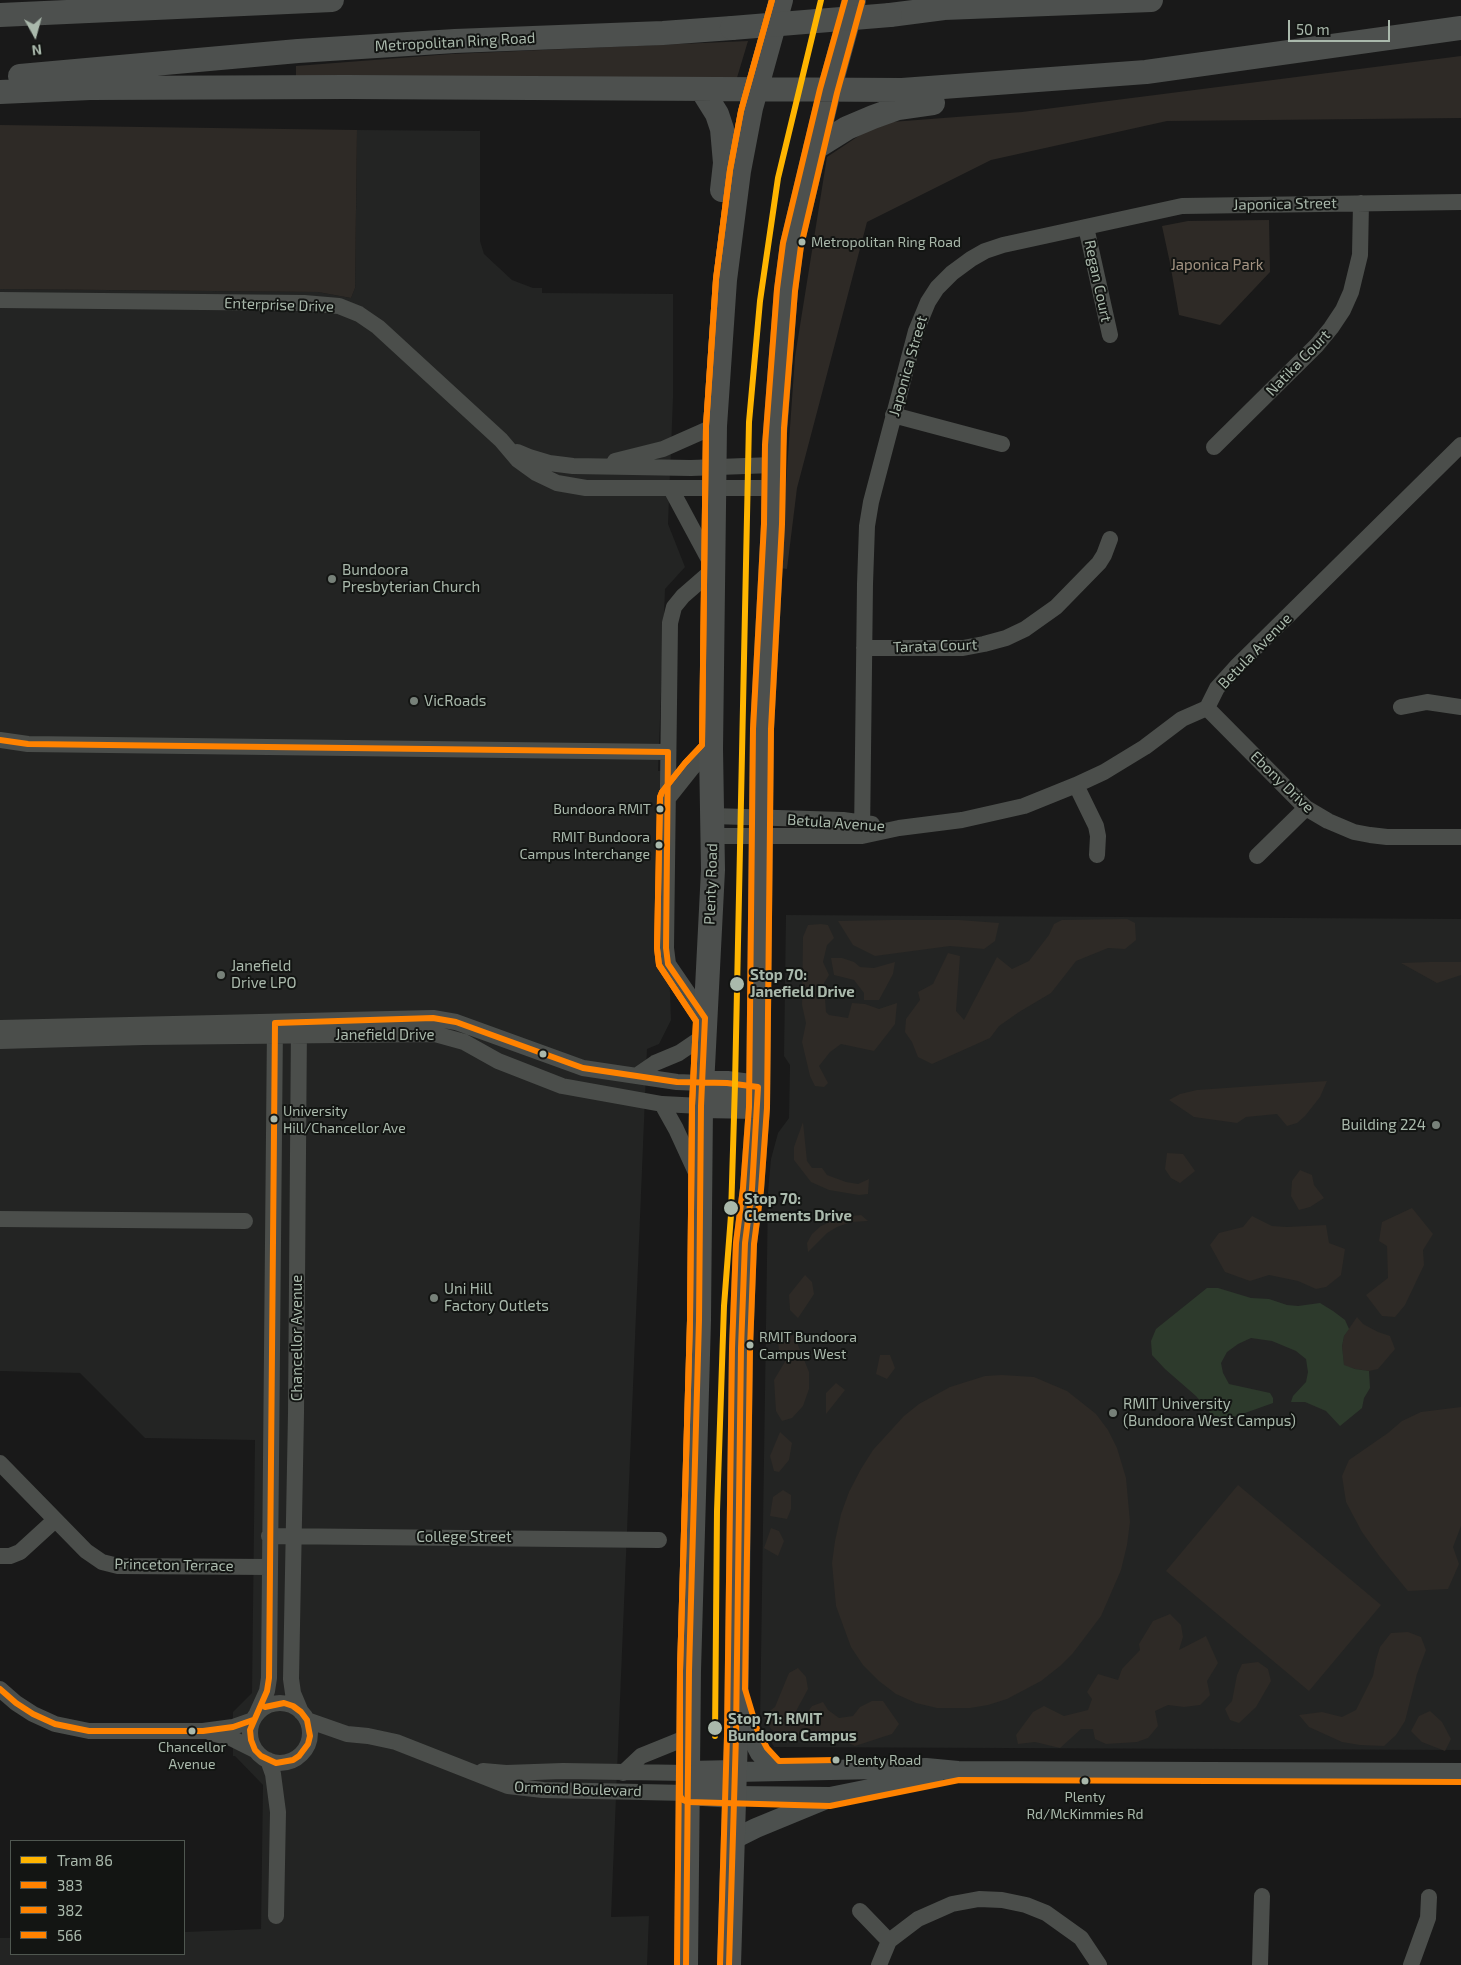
<!DOCTYPE html>
<html>
<head>
<meta charset="utf-8">
<style>
	body { margin:0 }
	#map { position:relative; width:1461px; height:1965px; overflow:hidden; background:#191919; font-family:"Exo 2",sans-serif }
	canvas { display:block }
	.legend { position:absolute; left:10px; top:1840px; width:175px; height:115px; box-sizing:border-box; background:#131513; border:1px solid #4f5750; margin:0; padding:6px 9px; list-style:none; font-size:15px; color:#aab9ac }
	.legend li { display:flex; align-items:center; gap:10px; height:25px }
	.legend b { width:25px; border:1px solid #4f5750 }
	.north { position:absolute; left:10px; top:10px; width:50px; height:50px; -webkit-text-stroke:4px #131513; paint-order:stroke; rotate:173deg; font-size:14px; font-weight:700; line-height:20px; text-align:center; color:#aab9ac }
	.north::after { content:''; display:block; margin:auto; width:18px; height:22px; background:#aab9ac; clip-path:polygon(50% 0,100% 100%,50% 72%,0 100%) }
	.scale { position:absolute; left:1288px; top:20px; width:102px; height:22px; box-sizing:border-box; border:2px solid #aab9ac; border-top:0; padding-left:6px; font-size:15px; line-height:18px; white-space:nowrap; color:#aab9ac; -webkit-text-stroke:4px #131513; paint-order:stroke }
</style>
</head>
<body>
<div id="map">
<canvas width="1461" height="1965"></canvas>
<ul class="legend">
<li><b style="height:6px;background:#ffb500"></b>Tram 86</li>
<li><b style="height:6px;background:#ff8200"></b>383</li>
<li><b style="height:6px;background:#ff8200"></b>382</li>
<li><b style="height:6px;background:#ff8200"></b>566</li>
</ul>
<div class="north">N</div>
<div class="scale">50 m</div>
</div>
<script>
const ctx = document.querySelector('canvas').getContext('2d');
ctx.lineJoin = 'round';
function fillPath(path, color) { ctx.fillStyle = color; ctx.fill(path, 'evenodd'); }
const toPath = rows => new Path2D(rows.map(r => 'M' + r).join(''));
function stroke(path, color, width, dash) { ctx.strokeStyle = color; ctx.lineWidth = width; ctx.lineCap = dash ? 'butt' : 'round'; ctx.setLineDash(dash || []); ctx.stroke(path); }
function label(font, color, halo, rows, align = 'center') {
  ctx.font = font + ' "Exo 2",sans-serif'; ctx.lineWidth = 4; ctx.setLineDash([]); ctx.textBaseline = 'middle'; ctx.strokeStyle = halo; ctx.fillStyle = color; for (const [text, x, y, turn = 0] of rows) {
    ctx.save(); ctx.translate(x, y); ctx.rotate((+turn || 0) * Math.PI / 180); ctx.textAlign = isNaN(turn) ? turn : align; if (halo) ctx.strokeText(text, 0, 0); ctx.fillText(text, 0, 0); ctx.restore();
  }
}
fillPath(toPath([
	[357,130,480,131,480,241,484,254,512,280,533,288,542,288,542,293,673,294,673,398,668,524,685,567,665,589,658,771,662,771,671,1020,659,1044,647,1049,611,1917,649,1916,647,1965,0,1965,0,1938,11,1938,11,1954,184,1954,184,1932,261,1929,263,1785,235,1756,233,1756,233,1712,252,1693,255,1440,145,1438,80,1373,0,1371,0,289,318,292,351,298,355,288],
	[786,915,1461,919,1461,1750,774,1747,760,1724,768,1192,771,1159,778,1133,789,1118,790,1065,784,1056]
]), '#232423');
fillPath(toPath([
	[748,41,736,81,296,80,296,66,451,54],
	[1461,56,1461,118,1167,121,991,160,867,222,797,488,787,569,780,568,795,357,827,157,878,123,1022,112],
	[0,125,357,130,355,288,351,298,318,292,0,289],
	[1269,220,1270,272,1220,325,1179,315,1170,263,1162,226,1188,221],
	[1127,919,1135,923,1136,940,1125,949,1108,948,1076,961,1051,993,1019,1012,999,1026,990,1038,932,1064,918,1057,912,1042,905,1032,906,1019,920,1000,918,992,933,984,948,953,960,956,956,1011,964,1020,997,957,1012,969,1029,961,1049,935,1054,924,1062,920],
	[891,920,959,920,999,923,995,941,984,949,950,946,875,956,853,945,838,921],
	[821,924,828,925,834,938,827,945,823,962,829,975,824,983,826,1012,829,1015,848,1018,852,1003,865,1004,879,1009,897,1003,895,1024,874,1051,841,1044,830,1052,819,1066,828,1083,824,1087,815,1086,810,1076,802,1042,806,1023,802,1005,803,937,808,925],
	[831,958,842,958,854,962,860,967,874,968,895,962,893,974,879,1000,864,1000,864,993,854,980,834,975],
	[1430,962,1461,962,1461,975,1437,983,1401,963],
	[1327,1081,1320,1097,1305,1116,1297,1123,1287,1126,1277,1114,1246,1117,1237,1123,1194,1117,1169,1100,1180,1094,1197,1090],
	[803,1122,807,1161,812,1168,822,1168,827,1175,846,1182,858,1184,869,1179,868,1194,859,1195,829,1190,811,1182,794,1160,794,1147],
	[1167,1153,1183,1154,1195,1171,1180,1183,1171,1178,1165,1169],
	[1300,1170,1312,1175,1314,1185,1324,1198,1310,1207,1299,1210,1291,1196,1292,1181],
	[1412,1208,1433,1234,1423,1250,1424,1265,1405,1305,1395,1317,1382,1316,1366,1295,1388,1278,1387,1246,1379,1241,1382,1222],
	[861,1215,868,1221,851,1222,837,1227,827,1233,808,1252,807,1243,812,1234,821,1226,841,1217],
	[1252,1216,1272,1226,1287,1227,1326,1225,1329,1243,1345,1249,1341,1275,1326,1287,1316,1289,1298,1281,1269,1275,1250,1281,1225,1272,1210,1245,1219,1233,1243,1227],
	[805,1275,812,1282,814,1294,798,1318,790,1310,789,1295],
	[1357,1317,1363,1324,1378,1332,1390,1336,1395,1349,1378,1369,1369,1371,1355,1369,1344,1366,1342,1346,1344,1336],
	[794,1335,809,1372,809,1389,803,1406,792,1418,782,1421,776,1411,774,1380,786,1360,779,1351,778,1341],
	[880,1355,890,1355,895,1368,887,1379,876,1374],
	[1002,1375,1034,1377,1067,1391,1096,1414,1108,1430,1117,1448,1126,1478,1130,1522,1127,1545,1121,1570,1101,1616,1073,1653,1060,1666,1041,1681,1007,1699,988,1705,970,1708,937,1708,916,1703,896,1694,879,1681,863,1665,851,1647,836,1606,832,1563,835,1541,841,1514,849,1492,861,1469,873,1450,904,1416,919,1404,950,1387,985,1376],
	[836,1383,845,1390,826,1414,826,1393],
	[1461,1407,1461,1526,1453,1547,1459,1564,1448,1589,1408,1591,1380,1557,1362,1532,1346,1502,1342,1476,1349,1460,1388,1433,1402,1421,1421,1412],
	[780,1432,792,1443,789,1460,779,1472,774,1471,770,1456],
	[1238,1485,1381,1605,1309,1691,1166,1571],
	[783,1490,791,1495,791,1509,787,1519,770,1516,773,1497],
	[771,1528,779,1531,784,1541,778,1556,764,1548],
	[1170,1614,1181,1625,1183,1637,1179,1650,1206,1636,1218,1663,1207,1681,1210,1695,1200,1705,1184,1707,1168,1705,1155,1711,1158,1726,1148,1738,1137,1742,1106,1744,1095,1739,1093,1729,1081,1729,1060,1748,1035,1742,1018,1744,1016,1735,1033,1712,1044,1706,1064,1716,1088,1710,1092,1699,1087,1692,1098,1674,1118,1680,1122,1669,1140,1650,1139,1644,1153,1621],
	[1408,1632,1421,1637,1426,1650,1417,1674,1405,1721,1396,1735,1384,1746,1360,1745,1342,1742,1309,1727,1299,1715,1322,1712,1342,1717,1356,1710,1373,1676,1376,1660,1380,1647,1391,1633],
	[1258,1662,1268,1669,1271,1681,1256,1707,1239,1723,1230,1720,1225,1709,1232,1701,1237,1675,1242,1664],
	[798,1668,806,1677,808,1689,795,1713,803,1719,812,1706,823,1702,828,1710,839,1718,853,1716,860,1707,872,1701,883,1701,899,1724,892,1734,855,1746,838,1738,801,1741,782,1737,771,1729,763,1716,775,1707,789,1673],
	[1430,1711,1442,1722,1451,1739,1445,1751,1422,1742,1411,1731,1419,1716]
]), '#2e2a26');
fillPath(toPath([
	[1207,1288,1218,1288,1251,1298,1269,1299,1287,1305,1298,1306,1320,1303,1333,1311,1345,1320,1349,1329,1344,1336,1342,1346,1344,1365,1355,1369,1369,1371,1370,1388,1364,1398,1362,1408,1340,1426,1326,1411,1305,1402,1291,1402,1293,1396,1306,1382,1308,1372,1306,1359,1296,1351,1272,1341,1251,1338,1238,1344,1227,1352,1221,1363,1223,1373,1229,1384,1270,1393,1273,1398,1273,1403,1231,1418,1221,1419,1212,1415,1196,1396,1165,1369,1152,1355,1151,1341,1156,1329]
]), '#2d3a2c');
stroke(toPath([
	[1086,227,1110,335],
	[0,300,304,303,339,306,359,314,378,327,501,440,518,460,536,473,557,483,586,488,773,488],
	[893,415,1002,444],
	[1214,447,1317,345,1331,328,1343,310,1351,292,1360,255,1361,203],
	[517,452,529,457,549,463,573,466,691,468,773,465],
	[615,461,663,449,715,426],
	[671,489,714,569,683,596,674,607,670,623,666,948,668,964,705,1018],
	[864,648,963,648,984,644,1006,638,1025,629,1056,607,1099,563,1104,555,1110,539],
	[1401,707,1427,702,1461,707],
	[1207,708,1306,808,1328,821,1354,832,1370,835,1387,837,1461,837],
	[0,740,28,744,668,752],
	[1076,785,1096,826,1098,836,1097,855],
	[669,797,692,768,711,749],
	[712,816,843,820,872,824],
	[713,836,862,836,899,828,962,820,1024,806,1076,785,1104,772,1145,747,1182,719,1207,708,1217,688,1236,667,1461,445],
	[862,836,865,584,867,526,871,502,916,331,928,302,937,288,952,273,971,259,985,251,1003,245,1182,206,1461,202],
	[1257,856,1306,808],
	[299,1024,296,1413,291,1679,293,1693,301,1712],
	[0,1028,433,1018,456,1022,583,1068,677,1082,701,1083],
	[0,1041,143,1037,435,1034,464,1042,498,1061,562,1086,662,1104,701,1106],
	[636,1076,655,1063,679,1053,704,1036],
	[662,1104,676,1129,698,1177],
	[0,1219,245,1221],
	[0,1463,86,1551,102,1562,118,1566,269,1567],
	[269,1536,659,1540],
	[0,1556,10,1556,20,1552,55,1520],
	[0,1689,16,1703,33,1714,55,1724,89,1731,203,1731,233,1727,253,1720],
	'250 1733a30 30 0 1 1 60 0a30 30 0 1 1-60 0Z',
	[257,1713,267,1691,269,1678,275,1025],
	[307,1720,347,1734,368,1736,396,1742,508,1786,543,1790,688,1793],
	[211,1733,231,1738,255,1750],
	[268,1760,273,1774,278,1812,276,1916],
	[483,1771,506,1773,563,1771,688,1773],
	[623,1773,641,1756,688,1737],
	[860,1911,889,1941],
	[879,1965,889,1941,918,1919,952,1904,979,1899,1002,1900,1026,1905,1046,1913,1081,1938,1099,1965],
	[1260,1965,1262,1896],
	[1411,1965,1428,1918,1429,1897]
]), '#4b4e4b', 16);
stroke(toPath([
	[740,1702,749,1732,760,1753,775,1770],
	[735,1772,926,1768,958,1771,1461,1773],
	[734,1796,830,1797,934,1776],
	[732,1840,756,1828,824,1800]
]), '#4c504e', 20);
stroke(toPath([
	[0,15,332,0],
	[890,15,944,8,1151,0],
	[20,76,298,51,455,41,663,33,732,28],
	[702,90,717,114,722,129,725,163,722,190],
	[0,92,90,88,346,87,902,90,1146,72,1461,28],
	[815,148,847,128,873,117,898,108,933,103],
	[701,1083,727,1083,758,1087],
	[701,1106,758,1107],
	[688,1773,735,1772],
	[688,1793,734,1796],
	[686,1965,689,1671,699,1320,701,1106,713,870,711,749,715,426,725,280,739,171,751,108,781,0],
	[729,1965,736,1736,741,1348,745,1243,752,1189,758,1107,762,729,773,524,774,446,786,290,792,244,829,91,854,0]
]), '#4d504e', 24);
stroke(toPath([
	[732,28,890,15]
]), '#4d504e', 24);
stroke(toPath([
	[0,740,28,744,668,752,666,948,668,964,705,1018,701,1106,699,1320,689,1671,686,1965],
	[0,1689,16,1703,33,1714,55,1724,89,1731,203,1731,233,1727,253,1720],
	[265,1707,284,1703,293,1706,301,1712,307,1720,310,1736,308,1744,299,1756,293,1760,276,1763,261,1756,255,1750,251,1740,250,1730,267,1691,269,1678,275,1023,433,1018,456,1022,583,1068,677,1082,727,1083,758,1087,752,1189,745,1243,741,1348,736,1736,729,1965]
]), '#ff8200', 6);
stroke(toPath([
	[772,0,741,111,730,170,716,279,706,426,702,745,685,763,662,792,660,797,657,948,659,965,696,1021,692,1106,690,1320,680,1671,680,1796,683,1800,688,1802,830,1806,959,1780,1461,1782],
	[836,1760,779,1761,767,1748,757,1729,745,1689,750,1348,754,1244,761,1190,767,1108,771,729,782,524,784,428,795,291,801,246,837,93,862,2]
]), '#ff8200', 6);
stroke(toPath([
	[677,1965,680,1671,690,1320,692,1106,696,1021,659,965,657,948,660,797,662,792,685,763,702,745,706,426,716,279,730,170,741,111,772,0],
	[720,1965,727,1736,732,1348,736,1243,743,1188,749,1107,753,729,764,524,765,445,777,289,783,243,820,89,845,0]
]), '#ff8200', 6);
stroke(toPath([
	[715,1736,717,1511,724,1306,731,1215,735,1084,749,422,760,301,778,178,821,0]
]), '#ffb500', 6);
for (const [x, y, r, color] of [
	[802,242,4.5,"#aab9ac"],
	[332,579,5,"#778179"],
	[414,701,5,"#778179"],
	[660,809,4.5,"#aab9ac"],
	[659,845,4.5,"#aab9ac"],
	[221,975,5,"#778179"],
	[737,984,8,"#aab9ac"],
	[543,1054,4.5,"#aab9ac"],
	[274,1119,4.5,"#aab9ac"],
	[1436,1125,5,"#778179"],
	[731,1208,8,"#aab9ac"],
	[434,1298,5,"#778179"],
	[750,1345,4.5,"#aab9ac"],
	[1113,1413,5,"#778179"],
	[715,1728,8,"#aab9ac"],
	[192,1731,4.5,"#aab9ac"],
	[836,1760,4.5,"#aab9ac"],
	[1085,1781,4.5,"#aab9ac"]
]) { const dot = new Path2D(); dot.arc(x, y, r, 0, 2 * Math.PI); ctx.fillStyle = color; ctx.fill(dot); stroke(dot, '#131513', 2); }
label('14px', '#aab9ac', '#131513', [
	["Metropolitan Ring Road",811,242],
	["Bundoora RMIT",651,809,"right"],
	["RMIT Bundoora",650,837,"right"],
	["Campus Interchange",650,854,"right"],
	["University",283,1111],
	["Hill/Chancellor Ave",283,1128],
	["RMIT Bundoora",759,1337],
	["Campus West",759,1354],
	["Chancellor",192,1747,"center"],
	["Avenue",192,1764,"center"],
	["Plenty Road",845,1760],
	["Plenty",1085,1797,"center"],
	["Rd/McKimmies Rd",1085,1814,"center"]
], 'left');
label('15px', '#aab9ac', '#131513', [
	["Metropolitan Ring Road",455,42,-3],
	["Japonica Street",1285,204,-1],
	["Regan Court",1098,281,78],
	["Enterprise Drive",279,305,2],
	["Natika Court",1298,363,-46],
	["Japonica Street",908,366,-74],
	["Tarata Court",935,646,-2],
	["Betula Avenue",1255,651,-46],
	["Ebony Drive",1282,782,44],
	["Betula Avenue",836,823,4],
	["Plenty Road",711,884,-88],
	["Janefield Drive",385,1035],
	["Chancellor Avenue",297,1338,-90],
	["College Street",464,1537],
	["Princeton Terrace",174,1565,1],
	["Ormond Boulevard",578,1789,2]
]);
label('15px', '#a39382', '#131513', [
	["Japonica Park",1217,265]
]);
label('15px', '#aab9ac', '#131513', [
	["Bundoora",342,570],
	["Presbyterian Church",342,587],
	["VicRoads",424,701],
	["Janefield",231,966],
	["Drive LPO",231,983],
	["Building 224",1426,1125,"right"],
	["Uni Hill",444,1289],
	["Factory Outlets",444,1306],
	["RMIT University",1123,1404],
	["(Bundoora West Campus)",1123,1421]
], 'left');
label('bold 15px', '#aab9ac', '#131513', [
	["Stop 70:",750,975],
	["Janefield Drive",750,992],
	["Stop 70:",744,1199],
	["Clements Drive",744,1216],
	["Stop 71: RMIT",728,1719],
	["Bundoora Campus",728,1736]
], 'left');
</script>
</body>
</html>
